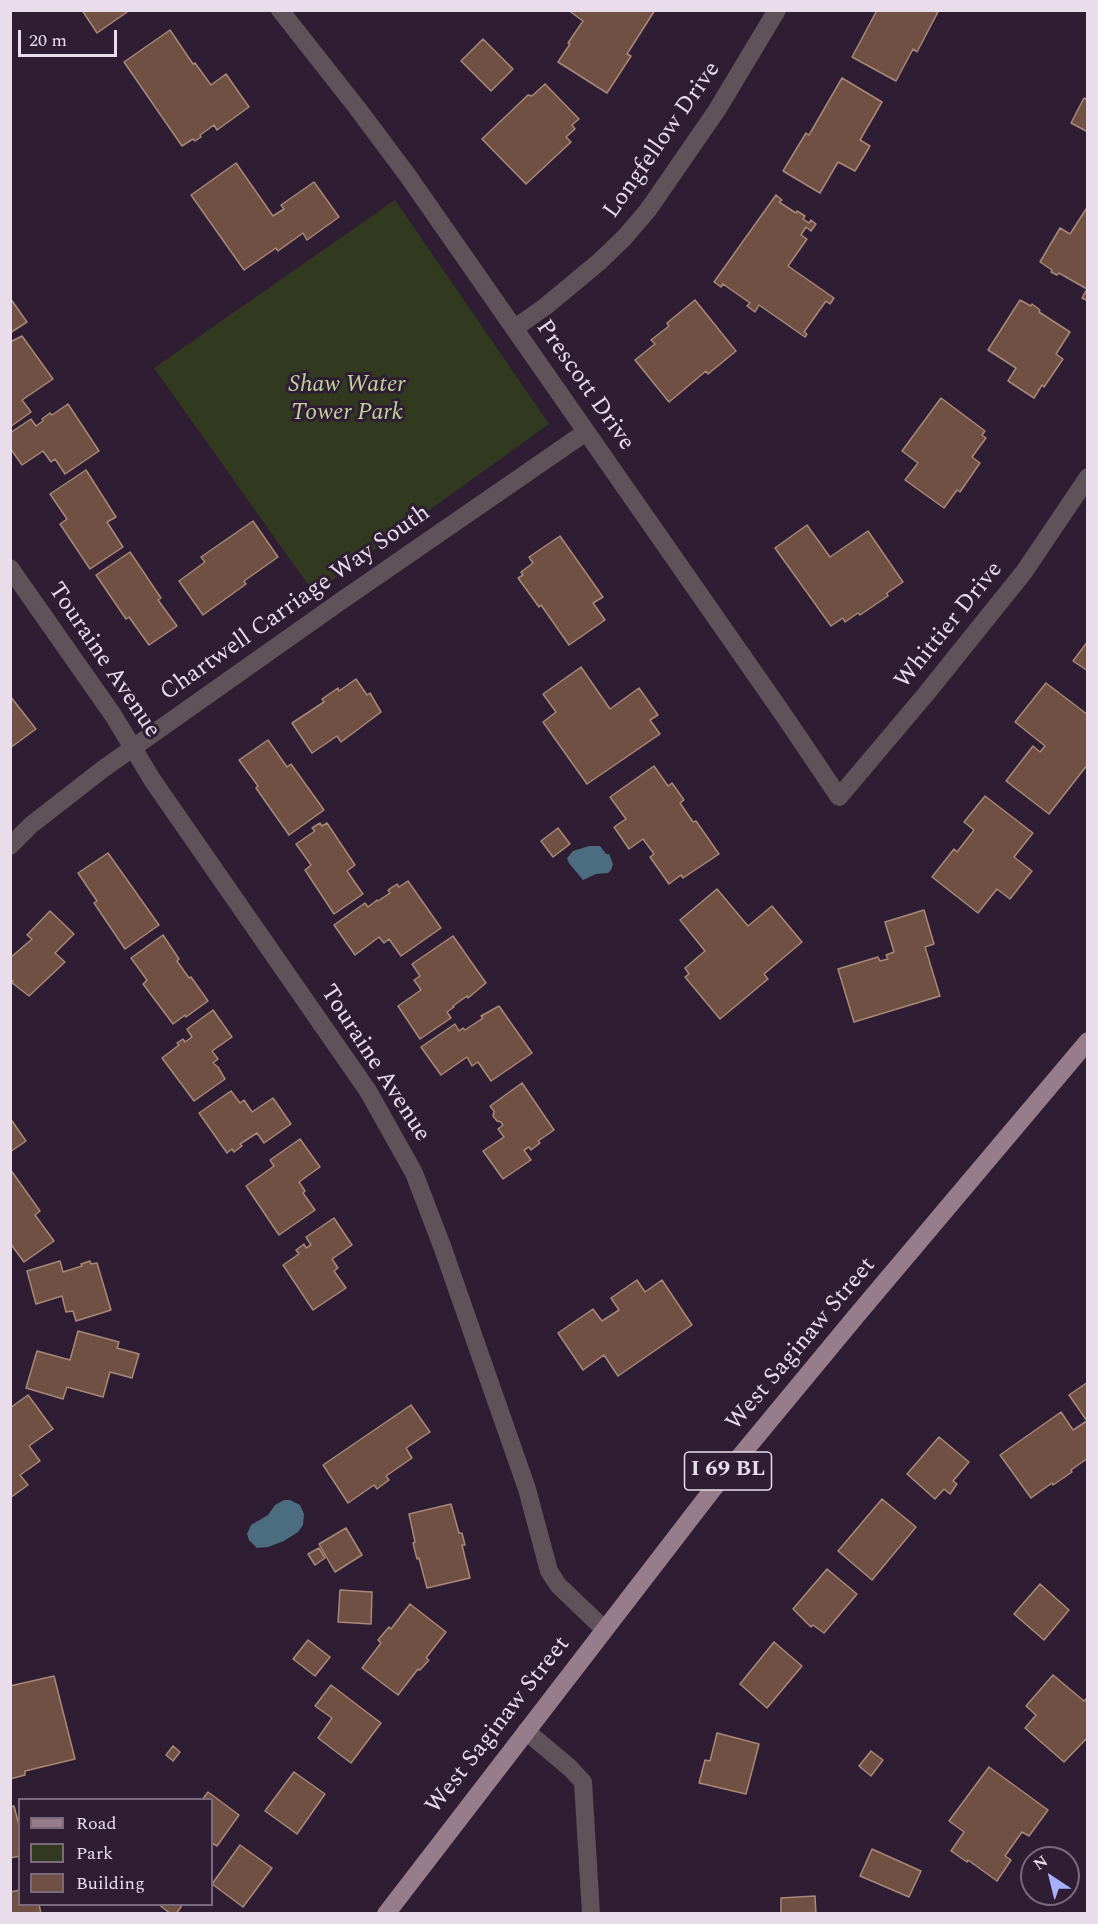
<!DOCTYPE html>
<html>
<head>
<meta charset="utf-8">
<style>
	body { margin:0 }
	#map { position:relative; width:1098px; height:1924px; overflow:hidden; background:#2f1e33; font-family:Spectral,serif }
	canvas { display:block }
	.frame { position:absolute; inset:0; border:12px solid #e9ddec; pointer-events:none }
	.legend { position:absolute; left:18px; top:1798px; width:195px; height:108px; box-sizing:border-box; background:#2f1e33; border:2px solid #796a7d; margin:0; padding:8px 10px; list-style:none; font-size:18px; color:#e9ddec }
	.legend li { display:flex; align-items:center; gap:12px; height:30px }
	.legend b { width:30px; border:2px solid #796a7d }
	.north { position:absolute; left:1020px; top:1846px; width:60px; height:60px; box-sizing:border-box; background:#2f1e33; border:2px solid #796a7d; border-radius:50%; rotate:325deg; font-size:16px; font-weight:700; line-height:24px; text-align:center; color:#e9ddec }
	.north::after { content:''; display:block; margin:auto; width:21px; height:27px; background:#a7b0fc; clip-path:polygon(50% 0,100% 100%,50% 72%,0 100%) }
	.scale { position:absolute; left:18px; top:30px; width:99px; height:27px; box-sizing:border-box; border:3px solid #e9ddec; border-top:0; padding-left:8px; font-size:18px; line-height:21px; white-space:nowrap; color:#e9ddec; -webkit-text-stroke:4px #2f1e33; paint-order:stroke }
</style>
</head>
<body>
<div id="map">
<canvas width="1098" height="1924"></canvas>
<div class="frame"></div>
<ul class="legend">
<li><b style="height:8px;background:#977d8b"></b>Road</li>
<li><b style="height:16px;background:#313a1e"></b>Park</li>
<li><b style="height:16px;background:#705042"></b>Building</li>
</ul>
<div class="north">N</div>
<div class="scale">20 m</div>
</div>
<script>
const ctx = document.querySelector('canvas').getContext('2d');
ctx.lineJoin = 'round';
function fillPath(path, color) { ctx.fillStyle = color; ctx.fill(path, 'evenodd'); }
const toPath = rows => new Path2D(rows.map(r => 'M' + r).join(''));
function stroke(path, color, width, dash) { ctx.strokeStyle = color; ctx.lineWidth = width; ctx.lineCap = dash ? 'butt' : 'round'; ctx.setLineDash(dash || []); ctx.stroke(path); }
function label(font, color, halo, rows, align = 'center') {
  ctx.font = font + ' Spectral,serif'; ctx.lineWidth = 6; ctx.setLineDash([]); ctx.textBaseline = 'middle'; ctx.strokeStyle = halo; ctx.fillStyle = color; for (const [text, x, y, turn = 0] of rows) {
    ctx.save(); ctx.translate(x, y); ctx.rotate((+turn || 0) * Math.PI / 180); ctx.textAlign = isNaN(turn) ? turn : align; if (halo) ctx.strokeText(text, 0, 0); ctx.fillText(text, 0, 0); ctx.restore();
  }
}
fillPath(toPath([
	[395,200,549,424,314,593,154,368]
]), '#313a1e');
fillPath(toPath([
	[589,846,600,846,606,854,609,854,613,864,611,870,608,873,596,874,583,880,569,863,567,858,573,851],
	[284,1500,290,1500,300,1505,304,1514,303,1525,298,1532,284,1541,268,1547,257,1548,249,1540,247,1534,251,1525,268,1515,275,1505]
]), '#4b6d7f');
const building = toPath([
	[82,10,130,10,97,33,82,10],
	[568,10,655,10,627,54,631,56,607,93,558,62,570,44,568,43,583,21,568,10],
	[873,10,939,10,917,52,913,49,896,81,852,57,876,12,873,10],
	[170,30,193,64,195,63,211,85,226,74,249,107,217,130,214,125,200,135,201,137,195,141,193,139,182,146,124,62,170,30],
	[483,39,513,69,491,91,461,61,483,39],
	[842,78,882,102,860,140,870,146,855,171,838,162,820,193,783,171,806,133,809,135,842,78],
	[545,84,579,119,572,125,575,129,566,137,571,142,526,184,482,139,528,95,532,96,545,84],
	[1084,98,1088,100,1088,132,1071,123,1084,98],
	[236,163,273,216,284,209,281,205,314,182,339,217,307,240,303,233,278,251,276,248,244,270,191,195,236,163],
	[776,195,782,200,779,202,796,213,797,211,805,216,803,219,809,223,811,220,816,224,811,231,806,227,801,235,807,239,788,266,834,298,830,304,826,301,804,332,807,334,805,337,759,305,755,312,747,306,750,303,723,284,721,287,714,282,776,195],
	[1088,206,1088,301,1082,298,1087,289,1059,273,1057,275,1051,272,1052,270,1040,262,1060,228,1070,234,1088,206],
	[10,298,27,322,10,333,10,298],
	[695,300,736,351,708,374,706,371,669,402,635,360,655,344,651,340,669,326,667,323,695,300],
	[1020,300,1031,306,1032,304,1040,310,1039,312,1070,332,1056,354,1063,359,1044,387,1042,385,1034,398,1008,381,1016,368,988,350,1020,300],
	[22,336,53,379,22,400,31,412,10,427,10,342,22,336],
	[941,398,985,431,982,435,986,438,972,457,980,463,960,492,957,490,944,508,905,480,918,463,902,451,941,398],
	[68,404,99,451,65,474,55,459,51,462,43,451,22,465,10,448,10,433,31,419,36,426,43,421,42,419,50,413,52,415,68,404],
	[86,470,116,517,107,522,123,547,90,569,60,524,67,519,50,494,86,470],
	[253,521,278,557,244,581,246,584,203,615,179,581,205,562,201,557,253,521],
	[807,525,830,557,868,531,903,582,887,593,888,596,860,615,858,613,845,622,843,618,831,626,775,548,807,525],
	[560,536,603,597,593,603,605,620,569,645,541,605,539,607,518,578,523,575,521,572,533,563,529,557,560,536],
	[130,552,161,598,158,600,177,626,149,645,129,617,126,619,96,575,130,552],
	[1088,641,1088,671,1073,661,1088,641],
	[581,667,610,709,639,688,658,715,650,720,660,734,587,784,543,722,556,712,543,694,581,667],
	[356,679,367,695,370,693,381,712,341,742,337,736,312,753,292,723,324,702,322,699,338,688,339,691,356,679],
	[1046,683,1088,715,1088,764,1049,814,1006,781,1033,746,1040,752,1045,746,1015,722,1046,683],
	[10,696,36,729,10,748,10,696],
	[268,740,287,767,291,764,324,810,289,835,256,788,258,786,239,760,268,740],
	[654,766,668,786,672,783,684,800,680,803,693,822,696,821,719,854,683,878,681,875,669,884,650,857,654,854,643,839,629,849,614,827,626,819,610,797,654,766],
	[985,796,1033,833,1014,857,1032,871,1010,899,997,889,978,913,932,877,954,849,957,852,974,830,964,822,985,796],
	[320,823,322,826,327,823,355,865,347,871,363,894,334,914,305,870,311,865,296,844,315,831,312,828,320,823],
	[558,828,570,844,553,857,541,841,558,828],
	[108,853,159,925,125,949,94,903,97,901,78,873,108,853],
	[408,881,441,928,401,956,389,939,384,943,379,937,355,955,334,925,365,903,368,907,377,900,378,901,390,893,388,890,397,884,399,887,408,881],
	[717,889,748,926,772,906,802,942,764,974,768,979,720,1019,685,977,689,974,685,968,705,951,680,920,717,889],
	[924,910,934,944,925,947,940,996,854,1022,838,969,878,957,880,961,888,959,886,955,894,952,885,922,924,910],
	[50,911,74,934,55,953,65,962,29,996,11,982,13,981,10,979,10,958,32,939,27,935,50,911],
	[163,935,179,959,177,961,189,978,191,977,208,1001,186,1017,185,1015,173,1024,143,984,147,980,131,958,163,935],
	[453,936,486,983,468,998,467,996,453,1006,454,1007,447,1012,451,1018,420,1039,398,1006,421,990,414,980,420,976,412,964,453,936],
	[499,1006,532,1053,491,1081,478,1062,472,1066,467,1057,441,1075,421,1047,455,1024,459,1031,463,1028,465,1030,483,1018,481,1016,499,1006],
	[213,1010,232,1037,212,1051,218,1059,213,1063,218,1067,225,1079,194,1101,162,1058,179,1045,177,1043,183,1039,185,1042,192,1037,187,1029,213,1010],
	[522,1083,554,1130,538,1141,540,1143,531,1150,529,1147,524,1150,531,1160,503,1179,483,1151,504,1137,498,1129,503,1125,501,1122,497,1121,493,1116,494,1111,490,1106,522,1083],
	[231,1091,240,1103,244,1100,252,1112,273,1098,291,1124,264,1143,257,1133,240,1144,242,1146,234,1152,232,1149,227,1153,199,1113,231,1091],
	[10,1118,26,1141,10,1152,10,1118],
	[300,1139,320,1167,299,1182,305,1191,303,1193,315,1210,279,1235,246,1186,274,1166,270,1160,300,1139],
	[10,1169,40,1211,35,1215,54,1241,24,1262,10,1243,10,1169],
	[334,1218,352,1245,332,1259,338,1268,334,1271,346,1288,313,1310,283,1265,299,1254,296,1250,304,1244,306,1248,311,1245,306,1237,334,1218],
	[60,1261,63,1272,82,1266,81,1264,90,1261,91,1264,97,1263,111,1310,76,1321,73,1311,66,1312,62,1296,36,1304,27,1271,60,1261],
	[637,1280,645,1292,662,1280,692,1325,618,1376,604,1355,583,1370,558,1333,593,1309,602,1321,619,1310,611,1298,637,1280],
	[78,1331,119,1342,117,1348,139,1354,132,1378,110,1372,103,1397,67,1387,63,1399,26,1388,37,1351,70,1360,78,1331],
	[1088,1382,1088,1458,1071,1470,1072,1472,1053,1485,1052,1483,1031,1498,1000,1455,1061,1412,1073,1430,1087,1421,1069,1395,1088,1382],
	[28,1395,53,1429,29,1446,40,1461,20,1475,28,1485,10,1498,10,1408,28,1395],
	[411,1405,430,1432,406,1448,412,1458,386,1476,389,1480,377,1489,374,1485,348,1503,323,1465,411,1405],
	[939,1437,969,1462,953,1481,957,1484,950,1494,944,1489,935,1499,907,1474,939,1437],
	[882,1499,916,1527,872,1580,838,1551,882,1499],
	[451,1504,459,1533,462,1533,465,1545,462,1545,470,1578,427,1588,419,1558,417,1559,413,1543,415,1542,409,1514,451,1504],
	[346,1528,362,1555,335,1572,319,1544,346,1528],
	[319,1548,325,1558,315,1565,308,1554,319,1548],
	[827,1569,857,1594,824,1633,813,1625,811,1627,793,1609,827,1569],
	[1040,1584,1069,1610,1044,1640,1014,1614,1040,1584],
	[340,1590,372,1592,371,1624,338,1622,340,1590],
	[410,1604,446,1632,426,1658,429,1660,420,1670,418,1669,398,1695,362,1668,381,1643,378,1640,389,1627,391,1629,410,1604],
	[308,1640,330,1657,315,1676,293,1659,308,1640],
	[774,1642,802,1666,767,1708,740,1684,774,1642],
	[1053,1675,1084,1701,1088,1697,1088,1737,1064,1762,1025,1728,1036,1715,1026,1706,1053,1675],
	[54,1676,75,1759,25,1771,25,1775,10,1779,10,1686,54,1676],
	[331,1685,381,1723,351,1763,318,1738,332,1718,315,1706,331,1685],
	[717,1733,759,1744,746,1794,699,1783,705,1760,710,1761,717,1733],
	[173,1746,180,1752,173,1761,166,1755,173,1746],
	[871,1751,883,1760,871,1776,859,1766,871,1751],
	[989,1767,1048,1810,1029,1836,1022,1832,1005,1856,1011,1860,997,1881,968,1860,967,1862,951,1851,964,1832,949,1821,989,1767],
	[294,1772,325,1794,297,1834,265,1811,294,1772],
	[208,1792,239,1815,217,1846,212,1843,212,1800,202,1800,208,1792],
	[14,1806,20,1829,20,1856,10,1858,10,1807,14,1806],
	[240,1845,272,1868,243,1907,212,1884,240,1845],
	[872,1849,921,1871,909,1897,860,1876,872,1849],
	[20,1890,20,1904,39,1904,41,1914,10,1914,10,1892,20,1890],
	[815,1896,816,1914,781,1914,781,1898,815,1896],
	[158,1904,183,1904,176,1914,171,1914,158,1904]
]);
fillPath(building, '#705042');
stroke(building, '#a88879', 1.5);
stroke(toPath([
	[280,10,358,109,408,176,785,717,839,797,926,694,1024,572,1088,477],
	[515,328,546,306,599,262,624,238,648,210,717,110,777,10],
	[10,568,113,715,153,781,368,1091,414,1173,442,1246,527,1489,549,1571,558,1585,604,1629],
	[10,846,31,825,103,769,341,601,586,432],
	[526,1731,570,1768,583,1782,591,1914]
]), '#5f5258', 18);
stroke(toPath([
	[386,1914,713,1489,857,1315,1088,1041]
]), '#977d8b', 18);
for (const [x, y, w] of [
	[728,1471,87]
]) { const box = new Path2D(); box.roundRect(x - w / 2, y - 19, w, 38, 4.5); ctx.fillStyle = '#2f1e33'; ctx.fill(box); stroke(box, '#e9ddec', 1.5); }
label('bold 22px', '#e9ddec', null, [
	["I 69 BL",728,1471]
]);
label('24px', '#e9ddec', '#2f1e33', [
	["Longfellow Drive",663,141,-55],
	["Prescott Drive",584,386,55],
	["Chartwell Carriage Way South",296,604,-35],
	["Whittier Drive",950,626,-51],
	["Touraine Avenue",103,661,56],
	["Touraine Avenue",374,1064,57],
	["West Saginaw Street",802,1345,-50],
	["West Saginaw Street",499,1726,-52]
]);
label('italic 24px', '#bfd299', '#2f1e33', [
	["Shaw Water",347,386],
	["Tower Park",347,414]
]);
</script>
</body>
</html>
